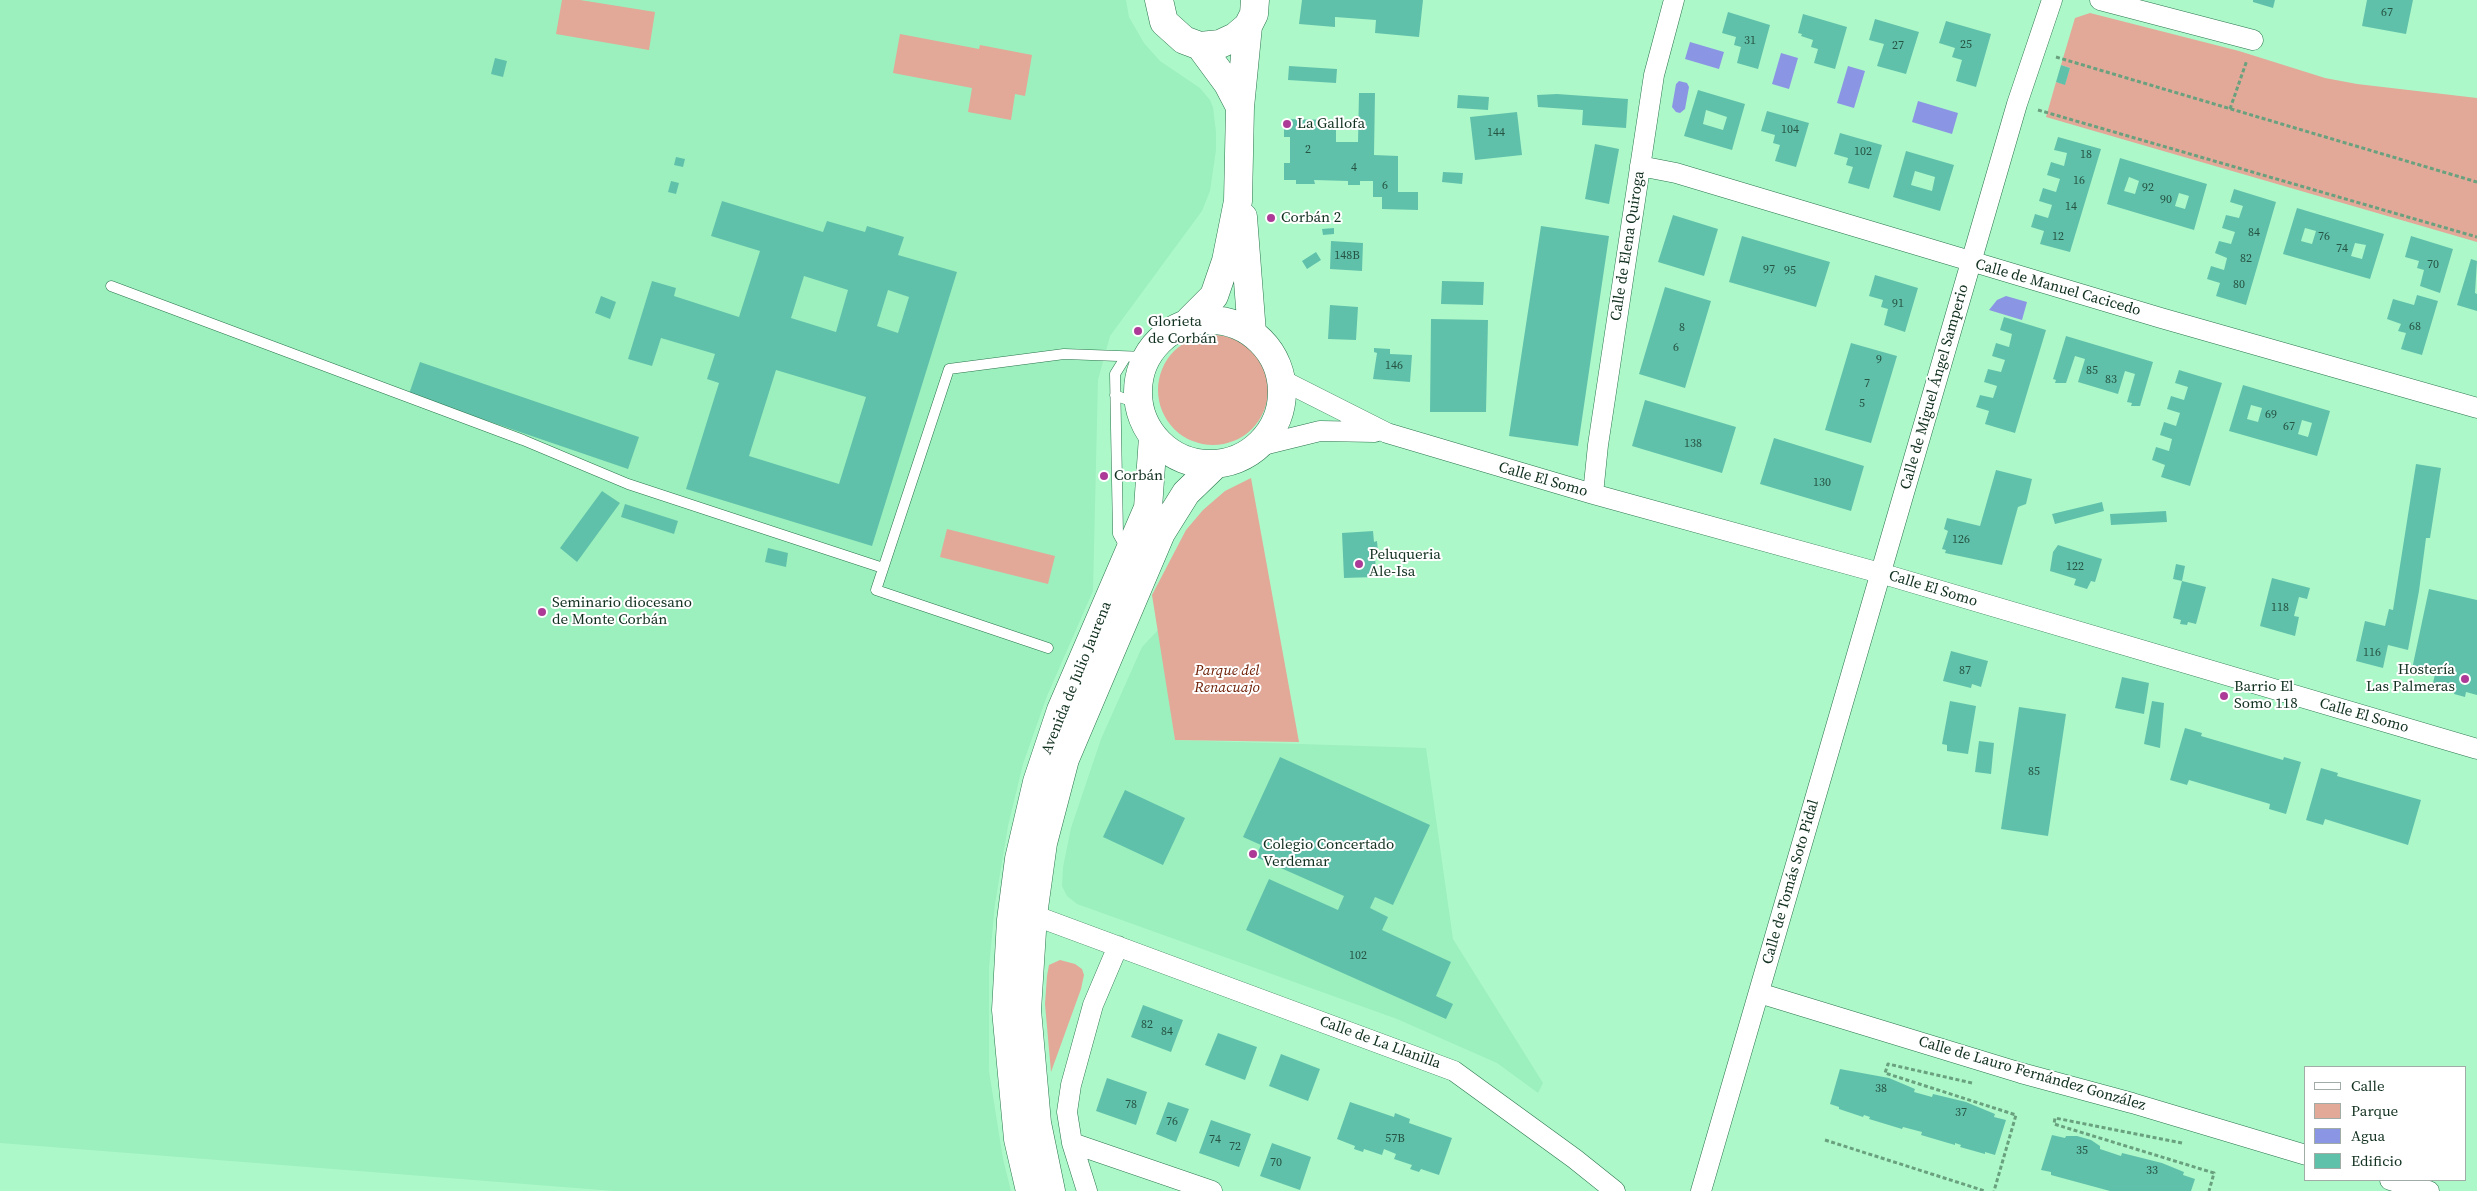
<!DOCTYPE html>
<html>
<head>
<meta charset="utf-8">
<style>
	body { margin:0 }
	#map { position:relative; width:2477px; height:1191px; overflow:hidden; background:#adf8c9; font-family:"Source Serif 4",serif }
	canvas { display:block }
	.legend { position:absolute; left:2304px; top:1066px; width:162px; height:115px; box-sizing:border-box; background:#fff; border:1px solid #a0aca5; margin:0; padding:6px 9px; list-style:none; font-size:15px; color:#11301f }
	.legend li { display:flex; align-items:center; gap:10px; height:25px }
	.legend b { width:25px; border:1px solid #a0aca5 }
</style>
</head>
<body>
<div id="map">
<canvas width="2477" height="1191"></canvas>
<ul class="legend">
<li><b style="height:6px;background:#fff"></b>Calle</li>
<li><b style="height:14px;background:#e2a898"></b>Parque</li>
<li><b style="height:14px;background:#8a95e4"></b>Agua</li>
<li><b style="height:14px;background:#60c1ab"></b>Edificio</li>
</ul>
</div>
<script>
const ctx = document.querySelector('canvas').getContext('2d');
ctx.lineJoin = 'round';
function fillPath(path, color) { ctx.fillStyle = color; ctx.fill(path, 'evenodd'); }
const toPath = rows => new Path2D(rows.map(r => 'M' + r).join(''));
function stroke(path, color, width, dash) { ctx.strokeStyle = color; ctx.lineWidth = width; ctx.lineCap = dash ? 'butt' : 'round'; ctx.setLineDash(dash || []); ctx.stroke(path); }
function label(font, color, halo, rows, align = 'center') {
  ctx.font = font + ' "Source Serif 4",serif'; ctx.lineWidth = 4; ctx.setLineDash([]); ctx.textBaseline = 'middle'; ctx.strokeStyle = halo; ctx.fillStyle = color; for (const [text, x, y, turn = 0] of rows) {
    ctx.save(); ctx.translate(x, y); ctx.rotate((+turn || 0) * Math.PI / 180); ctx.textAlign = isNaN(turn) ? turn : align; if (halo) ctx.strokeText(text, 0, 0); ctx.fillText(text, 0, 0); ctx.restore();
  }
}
fillPath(toPath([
	[0,0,1126,0,1129,17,1144,43,1160,61,1200,88,1210,100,1213,107,1216,132,1216,150,1210,191,1202,211,1110,336,1098,380,1093,591,1047,696,1023,764,1008,826,995,904,989,968,989,1071,1003,1159,1011,1191,614,1191,0,1143],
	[1159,629,1175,740,1426,748,1453,939,1543,1083,1538,1093,1497,1063,1397,1019,1077,904,1067,896,1062,886,1063,867,1071,828,1101,739,1142,647]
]), '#9cf0bd');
fillPath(toPath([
	[562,0,580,0,655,12,649,50,556,34],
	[2090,13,2239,51,2325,78,2357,84,2477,98,2477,242,2046,117,2056,82,2065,84,2070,68,2061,65,2075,18],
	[900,34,979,49,980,45,1032,55,1025,96,1015,94,1011,120,968,112,972,88,893,73],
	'1158 390a55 55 0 1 1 110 0a55 55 0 1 1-110 0Z',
	[1251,478,1299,742,1175,740,1152,595,1186,530,1203,510,1225,491],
	[947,529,1055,556,1048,584,940,557],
	[1060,960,1075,964,1082,969,1084,975,1081,989,1051,1072,1045,1004,1047,976,1049,965]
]), '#e2a898');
fillPath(toPath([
	[1690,42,1724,52,1719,69,1685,59],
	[1781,53,1798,58,1789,89,1772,84],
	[1848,66,1865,71,1854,108,1837,103],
	[1679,81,1687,83,1689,87,1685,109,1680,113,1676,112,1672,107,1676,84],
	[1918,101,1958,113,1952,134,1912,122],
	[2006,296,2027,302,2022,320,1989,310,1997,300]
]), '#8a95e4');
fillPath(toPath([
	[1302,0,1423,0,1419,37,1375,33,1376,20,1335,17,1335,27,1299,24],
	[2253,0,2275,0,2273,8,2253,2],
	[2367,0,2413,0,2406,34,2362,26],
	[1728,12,1770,25,1758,69,1737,63,1741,47,1734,45,1736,37,1722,33],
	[1803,14,1847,27,1835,69,1814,63,1818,49,1811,47,1813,40,1801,36,1802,34,1798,33],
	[1875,19,1919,32,1906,74,1877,66,1884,44,1869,40],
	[1946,21,1991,34,1976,87,1956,81,1962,60,1952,57,1955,48,1939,43],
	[495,58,507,61,503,77,491,74],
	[2061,65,2070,68,2065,85,2056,82],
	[1289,66,1337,69,1336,83,1288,80],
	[1698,90,1745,104,1732,150,1684,136],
	[1706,110,1727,117,1723,130,1703,124],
	[1359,93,1375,93,1374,155,1398,156,1398,192,1418,192,1418,210,1382,209,1382,197,1373,197,1373,181,1360,181,1360,185,1348,185,1348,181,1314,180,1315,184,1296,184,1296,180,1284,180,1284,163,1290,163,1290,137,1284,137,1284,119,1336,120,1336,142,1358,142],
	[1557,94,1628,99,1626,128,1582,125,1583,110,1538,107,1537,95],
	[1458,95,1489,97,1488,110,1457,108],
	[1767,111,1809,123,1796,167,1775,161,1780,145,1773,143,1775,135,1761,131],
	[1517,112,1522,155,1475,160,1470,117],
	[1840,133,1882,145,1869,189,1848,183,1853,167,1846,165,1848,158,1834,154],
	[2058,137,2101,149,2070,252,2040,244,2044,231,2031,227,2035,214,2048,218,2052,205,2039,201,2043,188,2056,192,2060,179,2047,175,2051,162,2064,166,2067,153,2054,150],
	[1595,144,1619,149,1609,204,1585,199],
	[1906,151,1954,165,1940,211,1893,197],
	[1915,171,1935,177,1932,191,1911,185],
	[676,157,685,159,683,167,674,165],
	[2120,158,2207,184,2194,230,2107,204],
	[2129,177,2139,181,2135,194,2124,191],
	[2179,193,2189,196,2185,209,2175,206],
	[1443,172,1463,173,1462,184,1442,182],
	[671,181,679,183,676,194,668,192],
	[2234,189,2276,202,2246,305,2216,296,2220,283,2207,279,2211,266,2224,270,2227,258,2215,253,2219,241,2231,244,2235,232,2222,228,2226,215,2239,218,2243,206,2230,202],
	[722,201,823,232,827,221,865,232,867,226,904,237,898,255,957,272,872,546,686,489,719,383,707,379,715,354,661,338,652,366,628,359,652,281,676,288,674,296,739,317,760,251,711,236],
	[804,276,848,290,836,332,791,318],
	[888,290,909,297,898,333,877,326],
	[776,370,866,397,839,484,749,456],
	[2297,208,2384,234,2370,279,2283,254],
	[2305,228,2316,231,2312,244,2301,241],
	[2355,243,2366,245,2362,259,2351,256],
	[1673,215,1718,229,1704,276,1658,262],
	[1541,226,1609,236,1578,446,1509,436],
	[1334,228,1334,234,1323,235,1322,229],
	[1742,236,1830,262,1816,307,1729,282],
	[2411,236,2453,249,2440,293,2420,286,2424,270,2417,268,2419,261,2405,257],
	[1331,241,1363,243,1362,271,1330,269],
	[1316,252,1321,260,1307,269,1302,261],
	[2471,259,2477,261,2475,293,2477,294,2477,311,2457,305],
	[1875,275,1918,288,1905,332,1884,325,1888,309,1881,307,1883,300,1869,296],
	[1442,281,1484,282,1483,305,1441,304],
	[1665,287,1711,301,1685,388,1639,374],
	[2417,295,2438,301,2422,355,2401,349,2406,333,2398,331,2401,324,2387,319,2393,299,2414,305],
	[601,296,616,302,610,319,595,313],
	[1330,305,1358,307,1356,340,1328,339],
	[2004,317,2046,330,2015,433,1985,424,1989,411,1976,407,1980,395,1993,398,1997,386,1984,382,1988,369,2001,372,2005,360,1992,356,1996,343,2009,347,2012,334,2000,330],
	[1431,319,1488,320,1486,412,1430,412],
	[2066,336,2153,362,2140,406,2131,406,2132,403,2127,402,2135,374,2125,371,2118,394,2078,382,2085,359,2075,356,2066,383,2055,383,2056,380,2053,379],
	[1851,343,1897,356,1871,443,1825,430],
	[1374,348,1390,349,1390,354,1412,355,1410,382,1373,379,1377,353,1374,352],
	[420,362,639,437,628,469,409,394],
	[2179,370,2222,383,2190,486,2161,477,2165,465,2152,460,2156,447,2169,451,2172,439,2160,435,2164,422,2176,426,2180,413,2167,409,2171,396,2184,400,2188,387,2175,383],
	[2243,385,2330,411,2317,456,2229,431],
	[2251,405,2262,408,2258,422,2247,419],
	[2302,420,2312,423,2308,437,2298,434],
	[1645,400,1736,427,1722,473,1632,446],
	[1774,438,1864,466,1851,511,1760,484],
	[2416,464,2441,468,2430,538,2426,538,2419,591,2408,650,2388,645,2383,668,2356,661,2365,621,2385,626,2389,609,2393,610],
	[1996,470,2032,479,2026,504,2018,507,2002,565,1945,553,1946,550,1942,549,1948,531,1944,529,1947,518,1980,526],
	[602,491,620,503,577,562,560,548],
	[2102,502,2104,511,2055,524,2052,514],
	[625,504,678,521,674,534,621,517],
	[2166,511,2167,522,2111,525,2110,514],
	[1373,531,1374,542,1377,541,1378,552,1375,552,1376,577,1344,578,1342,533],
	[2058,545,2102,559,2095,582,2091,581,2087,589,2074,585,2076,579,2050,571,2053,552],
	[768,548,788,553,786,567,765,562],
	[2176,564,2185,566,2182,581,2173,579],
	[2272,578,2310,588,2307,599,2299,597,2294,616,2299,617,2295,636,2260,626],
	[2182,581,2206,587,2196,624,2188,622,2187,625,2180,624,2181,620,2173,618],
	[2429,589,2477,600,2477,695,2466,692,2465,697,2454,694,2455,689,2433,683,2435,674,2412,669],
	[1951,651,1988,661,1981,687,1972,684,1971,688,1943,681],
	[2122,677,2149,683,2144,714,2115,708],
	[1950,701,1976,706,1968,754,1947,751,1947,745,1942,744],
	[2152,701,2164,703,2160,748,2144,744],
	[2019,707,2066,714,2048,836,2001,829],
	[2185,728,2202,733,2201,736,2283,760,2284,757,2301,762,2286,814,2269,809,2270,804,2189,780,2187,785,2170,780],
	[1979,741,1994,743,1991,774,1975,772],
	[1280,757,1430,825,1393,905,1375,897,1370,908,1388,917,1382,930,1451,962,1436,996,1453,1004,1446,1019,1246,930,1269,879,1338,910,1344,896,1256,857,1261,845,1243,837],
	[2321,768,2338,773,2337,776,2421,800,2408,845,2325,819,2323,825,2306,820],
	[1125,790,1185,818,1163,865,1103,837],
	[1143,1005,1183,1020,1171,1052,1131,1037],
	[1218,1033,1257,1047,1245,1080,1205,1065],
	[1281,1054,1320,1069,1308,1101,1269,1086],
	[1840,1069,1889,1078,1915,1089,1914,1092,1932,1097,1933,1094,1966,1102,1995,1114,1994,1117,2006,1120,1995,1155,1985,1152,1985,1154,1960,1147,1961,1145,1955,1143,1955,1145,1921,1135,1922,1132,1903,1127,1902,1129,1869,1119,1870,1117,1864,1115,1863,1117,1839,1109,1839,1107,1830,1104],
	[1107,1078,1147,1092,1136,1125,1096,1111],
	[1168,1102,1189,1109,1176,1142,1156,1134],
	[1350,1102,1394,1117,1395,1113,1410,1119,1409,1123,1452,1138,1439,1175,1421,1169,1419,1172,1410,1169,1412,1165,1394,1159,1396,1154,1384,1149,1382,1155,1364,1149,1363,1152,1354,1149,1355,1146,1337,1139],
	[1211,1120,1251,1134,1239,1167,1199,1153],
	[2052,1135,2065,1138,2066,1136,2077,1136,2091,1140,2100,1146,2100,1149,2121,1156,2122,1153,2162,1163,2184,1172,2183,1175,2195,1179,2191,1191,2110,1191,2051,1175,2051,1172,2041,1170],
	[1272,1143,1311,1157,1300,1190,1260,1176]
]), '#60c1ab');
const service = toPath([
	[111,286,523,440,628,484,883,568],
	[1125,358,1115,374,1118,534,1127,550],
	[1115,395,1138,404],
	[1048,648,876,590,949,369,1064,354,1146,357]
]);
const minor = toPath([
	[2100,0,2253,40],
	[1640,166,1676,173,2161,318,2477,408],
	[1282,380,1387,433,1593,494,1880,573,2477,749],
	[1259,446,1320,431,1375,432],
	[1593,494,1598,445,1654,75,1674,0],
	[1033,915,1454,1071,1575,1159,1615,1191],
	[1759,993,2021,1073,2132,1103,2306,1155],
	[1072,1143,1212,1191],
	[2390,1180,2429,1191],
	[1087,1191,1072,1143,1067,1112,1071,1085,1093,1005,1118,946],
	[1701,1191,2017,104,2052,0]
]);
const primary = toPath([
	[1159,0,1164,22,1184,40,1200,46,1220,44,1235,37,1248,26,1254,14,1255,0],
	[1200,46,1228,84,1240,107],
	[1243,217,1252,333],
	'1138 392a72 72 0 1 1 144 0a72 72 0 1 1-144 0Z',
	[1190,320,1214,296,1226,261,1238,201,1240,107,1248,26],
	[1030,1191,1018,1139,1006,1010,1011,920,1019,859,1037,782,1061,710,1148,508,1153,437],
	[1051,1191,1037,1123,1027,1010,1033,915,1043,843,1065,759,1161,533,1186,493,1216,464]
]);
stroke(service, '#29744c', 11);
stroke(minor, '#29744c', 21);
stroke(primary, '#29744c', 29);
stroke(toPath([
	[2056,57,2477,182],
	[2230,109,2247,60],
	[2038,110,2477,237],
	[1972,1083,1888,1064,1885,1073,2016,1115,1994,1191],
	[1825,1140,1985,1191],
	[2182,1143,2055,1118,2054,1124,2214,1173,2209,1191]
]), '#69a17f', 3, [4, 2.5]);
stroke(service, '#fff', 10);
stroke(minor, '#fff', 20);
stroke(primary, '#fff', 28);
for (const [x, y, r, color] of [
	[1287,124,5,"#ac3a96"],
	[1271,218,5,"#ac3a96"],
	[1138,331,5,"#ac3a96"],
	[1104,476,5,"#ac3a96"],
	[1359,564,5,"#ac3a96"],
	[542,612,5,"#ac3a96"],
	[2465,679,5,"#ac3a96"],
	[2224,696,5,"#ac3a96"],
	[1253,854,5,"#ac3a96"]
]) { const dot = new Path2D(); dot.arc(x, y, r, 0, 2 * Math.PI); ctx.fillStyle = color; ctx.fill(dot); stroke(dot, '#fff', 2); }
label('12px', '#255442', null, [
	["67",2387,13],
	["31",1750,41],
	["25",1966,45],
	["27",1898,46],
	["104",1790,130],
	["144",1496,133],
	["2",1308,150],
	["102",1863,152],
	["18",2086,155],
	["4",1354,168],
	["16",2079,181],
	["6",1385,186],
	["92",2148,188],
	["90",2166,200],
	["14",2071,207],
	["84",2254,233],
	["12",2058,237],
	["76",2324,237],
	["74",2342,249],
	["148B",1347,256],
	["82",2246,259],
	["70",2433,265],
	["97",1769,270],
	["95",1790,271],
	["80",2239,285],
	["91",1898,304],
	["68",2415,327],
	["8",1682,328],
	["6",1676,348],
	["9",1879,360],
	["146",1394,366],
	["85",2092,371],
	["83",2111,380],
	["7",1867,384],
	["5",1862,404],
	["69",2271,415],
	["67",2289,427],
	["138",1693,444],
	["130",1822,483],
	["126",1961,540],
	["122",2075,567],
	["118",2280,608],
	["116",2372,653],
	["87",1965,671],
	["85",2034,772],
	["102",1358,956],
	["82",1147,1025],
	["84",1167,1032],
	["38",1881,1089],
	["78",1131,1105],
	["37",1961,1113],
	["76",1172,1122],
	["57B",1395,1139],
	["74",1215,1140],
	["72",1235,1147],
	["35",2082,1151],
	["70",1276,1163],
	["33",2152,1171]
]);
label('15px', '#11301f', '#fff', [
	["La Gallofa",1297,124],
	["Corbán 2",1281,218],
	["Glorieta",1148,322],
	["de Corbán",1148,339],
	["Corbán",1114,476],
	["Peluqueria",1369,555],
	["Ale-Isa",1369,572],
	["Seminario diocesano",552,603],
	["de Monte Corbán",552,620],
	["Hostería",2455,670,"right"],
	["Las Palmeras",2455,687,"right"],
	["Barrio El",2234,687],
	["Somo 118",2234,704],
	["Colegio Concertado",1263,845],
	["Verdemar",1263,862]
], 'left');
label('15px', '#11301f', '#fff', [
	["Calle de Elena Quiroga",1628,246,-81],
	["Calle de Manuel Cacicedo",2058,288,16],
	["Calle de Miguel Ángel Samperio",1935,387,-74],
	["Calle El Somo",1543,480,16],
	["Calle El Somo",1933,589,17],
	["Avenida de Julio Jaurena",1077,678,-68],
	["Calle El Somo",2364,716,16],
	["Calle de Tomás Soto Pidal",1791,882,-74],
	["Calle de La Llanilla",1380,1043,20],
	["Calle de Lauro Fernández González",2032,1074,16]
]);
label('italic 15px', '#702108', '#fff', [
	["Parque del",1227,671],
	["Renacuajo",1227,688]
]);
</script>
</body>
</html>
